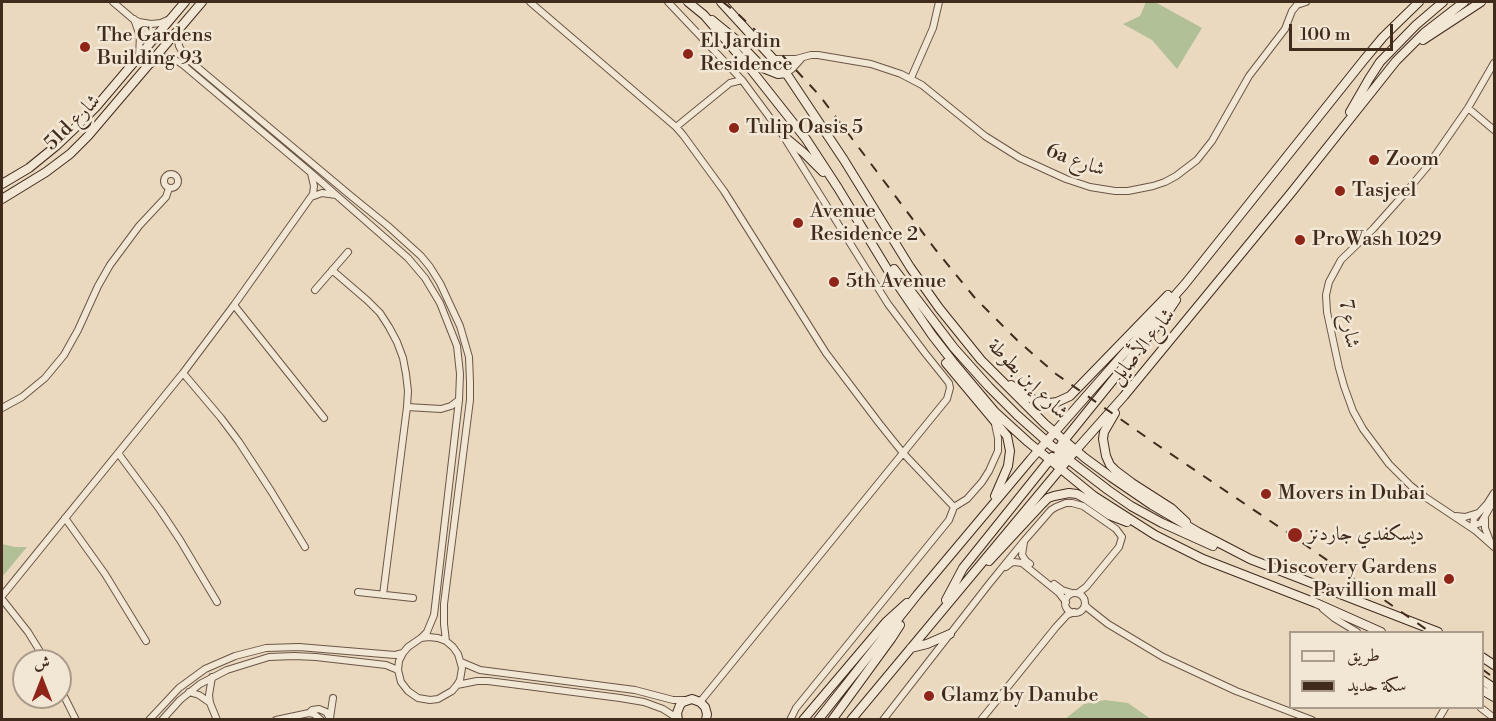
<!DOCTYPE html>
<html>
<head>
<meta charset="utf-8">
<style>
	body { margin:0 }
	#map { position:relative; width:1496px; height:721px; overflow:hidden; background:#ebd9bf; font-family:"Libre Bodoni",Amiri,serif }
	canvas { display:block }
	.frame { position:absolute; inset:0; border:3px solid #402b1d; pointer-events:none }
	.legend { position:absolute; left:1289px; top:631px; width:195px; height:78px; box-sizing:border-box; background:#f2e6d5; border:2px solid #ab9b8b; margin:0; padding:8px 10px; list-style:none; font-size:18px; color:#402b1d }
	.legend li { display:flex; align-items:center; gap:12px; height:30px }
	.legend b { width:30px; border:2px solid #ab9b8b }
	.north { position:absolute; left:12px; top:649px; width:60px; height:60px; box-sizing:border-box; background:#f2e6d5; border:2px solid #ab9b8b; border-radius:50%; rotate:0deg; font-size:16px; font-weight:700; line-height:24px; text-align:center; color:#402b1d }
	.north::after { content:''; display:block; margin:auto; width:21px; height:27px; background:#8f2418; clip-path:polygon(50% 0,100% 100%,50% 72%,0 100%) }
	.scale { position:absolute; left:1289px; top:24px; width:104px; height:27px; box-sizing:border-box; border:3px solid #402b1d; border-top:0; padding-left:8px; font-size:18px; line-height:21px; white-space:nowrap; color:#402b1d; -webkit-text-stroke:4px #f2e6d5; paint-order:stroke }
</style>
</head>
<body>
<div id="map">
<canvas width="1496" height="721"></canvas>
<div class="frame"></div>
<ul class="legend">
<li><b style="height:8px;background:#f2e6d5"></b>طريق</li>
<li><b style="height:8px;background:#402b1d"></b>سكة حديد</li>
</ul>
<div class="north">ش</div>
<div class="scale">100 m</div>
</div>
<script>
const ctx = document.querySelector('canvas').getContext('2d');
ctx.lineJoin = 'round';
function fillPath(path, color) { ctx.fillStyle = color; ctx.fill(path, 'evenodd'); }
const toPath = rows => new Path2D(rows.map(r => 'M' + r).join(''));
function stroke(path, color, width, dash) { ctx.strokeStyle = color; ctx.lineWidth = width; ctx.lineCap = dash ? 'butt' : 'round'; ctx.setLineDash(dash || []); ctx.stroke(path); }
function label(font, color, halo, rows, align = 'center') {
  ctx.font = font + ' "Libre Bodoni",Amiri,serif'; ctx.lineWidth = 5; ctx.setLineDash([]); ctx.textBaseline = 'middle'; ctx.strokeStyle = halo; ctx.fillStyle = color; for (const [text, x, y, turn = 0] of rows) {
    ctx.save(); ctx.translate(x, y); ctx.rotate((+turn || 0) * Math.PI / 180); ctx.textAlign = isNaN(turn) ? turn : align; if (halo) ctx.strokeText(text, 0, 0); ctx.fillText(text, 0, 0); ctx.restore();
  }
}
fillPath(toPath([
	[1146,2,1155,2,1202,28,1177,69,1152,40,1123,24,1140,16],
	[2,544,15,547,27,547,2,577],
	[1105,700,1128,703,1148,717,1150,719,1065,719,1084,704]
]), '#b1c096');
const street = toPath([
	[113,2,133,19,139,22,151,24,161,23,170,19],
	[530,2,676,127,683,135,724,191,826,353,879,423,903,453,954,507],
	[668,2,742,80,782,134,888,304,925,353,949,383,950,388,947,399,700,702],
	[134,19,140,36,139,56],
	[180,31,178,40,179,46,183,53,190,61,351,196,388,226,421,256,430,267,440,283,460,326,469,357,470,382,470,400,444,604,444,624,446,641],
	[774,59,796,59,811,55,818,55,871,64,901,74,922,85,985,136,1020,158,1066,179,1090,187,1115,191,1128,191,1153,186,1165,182,1176,176,1197,160,1212,141,1249,76,1285,29,1292,11,1297,5,1306,2],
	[1494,63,1468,108,1427,167,1406,192,1373,229,1341,260,1329,282,1326,295,1327,312,1339,368,1344,386,1353,411,1363,429,1389,464,1411,486,1425,497,1476,531,1494,547],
	[151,64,160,59,170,57,182,64,310,172,408,258,425,278,440,303,457,346,460,374,459,400,434,615,427,632,421,638],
	[786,73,792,69,801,59],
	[911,78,933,28,939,2],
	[1468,108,1494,130],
	[676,127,730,83,742,80],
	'164 181a7 7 0 1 1 14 0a7 7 0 1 1-14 0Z',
	[311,197,322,193,336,195],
	[332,270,368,301,380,313,389,327,397,342,403,358,406,374,408,391,407,407,383,595],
	[315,290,348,252],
	[234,305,324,418],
	[183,373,221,418,239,442,271,491,305,547],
	[407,407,441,409,451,406,459,400],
	[2,408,22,397,45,378,64,355,78,330,98,286,110,265,139,226,166,197,169,188],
	[118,453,160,510,180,540,217,602],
	[1456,516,1465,517,1478,513],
	[65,518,105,574,146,641],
	[1485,519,1485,528,1490,541],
	[1471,526,1481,523,1493,502],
	[1475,530,1473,526,1474,518,1487,504,1494,493],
	[1024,542,1022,555,1026,561,1030,564],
	[1006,567,1011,563,1014,562,1022,563,1059,593,1066,602],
	[1054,584,1062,590,1072,593],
	[358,592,413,598],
	'1065 603a10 10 0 1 1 20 0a10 10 0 1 1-20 0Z',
	[2,596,183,373,234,305,313,194,314,186,311,173],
	[2,599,28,632,46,661],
	[1085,605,1089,609,1108,624,1163,657,1236,691,1312,720],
	[1323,609,1334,618,1357,632],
	[461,662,480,670,635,690,673,700,687,700],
	[212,677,209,695,210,703,217,720],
	[457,685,477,681,488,681,620,698,644,702,663,709,677,718],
	[60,688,76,720],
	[189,692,199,695,209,702],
	[1481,708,1494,718],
	[309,713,314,714,321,720],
	[330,718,333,698],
	[149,720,179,688,205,669,235,656,266,648,299,647,395,655,403,653,408,647,421,638,429,637,438,638,446,641,453,647,458,654,462,668,460,680,457,685,452,691,438,699,430,700,418,698,408,691,401,682,398,670,399,661,403,653],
	[162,720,180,700,200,684,227,670,269,657,294,656,316,657,386,665,398,670],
	[276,720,309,713,312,710,319,709,326,712,331,720],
	[790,720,796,708,949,520,954,507,967,499,982,482,989,471,998,451,998,438,995,424],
	[883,720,989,584,1024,541,1051,510,1056,507,1066,503,1072,503,1083,506,1116,529,1122,537,1119,547,1086,587,1078,593],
	[981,720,1056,627,1067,615,1074,612],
	[1438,720,1445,708]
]);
const secondary = toPath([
	[688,2,704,15,749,67,806,139,838,188,889,272,932,335,953,362,995,412,1028,442,1094,496,1155,535,1203,559,1316,603,1381,632],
	[721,2,786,73,844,160,910,267,939,308,981,360,1045,424,1085,458,1111,477,1152,505,1198,532,1250,559,1438,632],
	[712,20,734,38,763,68,778,74,786,73],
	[1423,40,1481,2],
	[1350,112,1369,79,1380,62,1416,25,1443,2],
	[786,138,804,153,823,172],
	[2,184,29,168,56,146,76,127,96,107,185,2],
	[2,199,46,172,70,154,88,136,202,2],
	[894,269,954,348,989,387,1017,415,1053,447,1063,450,1076,450],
	[946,363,1007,436,1010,451,1008,466,995,496],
	[1011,385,1026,396,1037,401,1050,403,1057,402,1070,396,1168,295],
	[1115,413,1104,432,1103,439,1106,456,1110,465,1116,471,1132,483,1171,508,1186,522],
	[1065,457,1108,490,1131,506,1162,523,1213,546],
	[1060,469,1058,456,1059,449,1062,443,1168,312,1176,300],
	[989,561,1041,505,1048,498,1054,496,1069,493,1077,494,1086,499,1109,515,1127,522],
	[946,600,963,568,1052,457],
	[911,648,927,644,950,634],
	[1482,657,1494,665],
	[1482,680,1494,688],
	[1482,690,1494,697],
	[678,720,677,713,680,705,683,702,692,699,700,702,705,707,707,714,706,720],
	[803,720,886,622,907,603],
	[818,720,917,595,1031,459,1185,284,1363,61,1383,37,1419,2],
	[832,720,891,639,900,625],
	[851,720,1076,450,1124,396,1291,193,1396,61,1424,33,1464,2]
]);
stroke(street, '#6b5646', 8);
stroke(secondary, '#402b1d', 10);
stroke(street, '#f2e6d5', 6);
stroke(secondary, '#f2e6d5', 8);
stroke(toPath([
	[723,2,738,14,783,56,820,96,935,249,975,298,1018,341,1056,374,1156,444,1294,537,1430,632],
	[1482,669,1494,678]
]), '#402b1d', 2, [10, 10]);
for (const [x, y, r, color] of [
	[85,47,6,"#8f2418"],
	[688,54,6,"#8f2418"],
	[734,128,6,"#8f2418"],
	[1374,160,6,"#8f2418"],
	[1340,191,6,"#8f2418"],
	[798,223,6,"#8f2418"],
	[1300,240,6,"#8f2418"],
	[834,282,6,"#8f2418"],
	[1266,494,6,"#8f2418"],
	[1295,535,8,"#8f2418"],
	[1449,579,6,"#8f2418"],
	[929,696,6,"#8f2418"]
]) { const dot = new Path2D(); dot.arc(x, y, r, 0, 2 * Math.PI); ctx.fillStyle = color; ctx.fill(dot); stroke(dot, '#f2e6d5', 2); }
label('20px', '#402b1d', '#f2e6d5', [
	["The Gardens",97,36],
	["Building 93",97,59],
	["El Jardin",700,42],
	["Residence",700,65],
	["Tulip Oasis 5",746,128],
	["Zoom",1386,160],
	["Tasjeel",1352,191],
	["Avenue",810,212],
	["Residence 2",810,235],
	["ProWash 1029",1312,240],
	["5th Avenue",846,282],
	["Movers in Dubai",1278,494],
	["ديسكفدي جاردنز",1308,535],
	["Discovery Gardens",1437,568,"right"],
	["Pavillion mall",1437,591,"right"],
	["Glamz by Danube",941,696]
], 'left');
label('20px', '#402b1d', '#f2e6d5', [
	["51d شارع",73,123,-45],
	["6a شارع",1075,161,20],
	["شارع 7",1348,324,81],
	["شارع الأصايل",1143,347,-51],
	["شارع إبن بطوطة",1027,380,45]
]);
</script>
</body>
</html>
